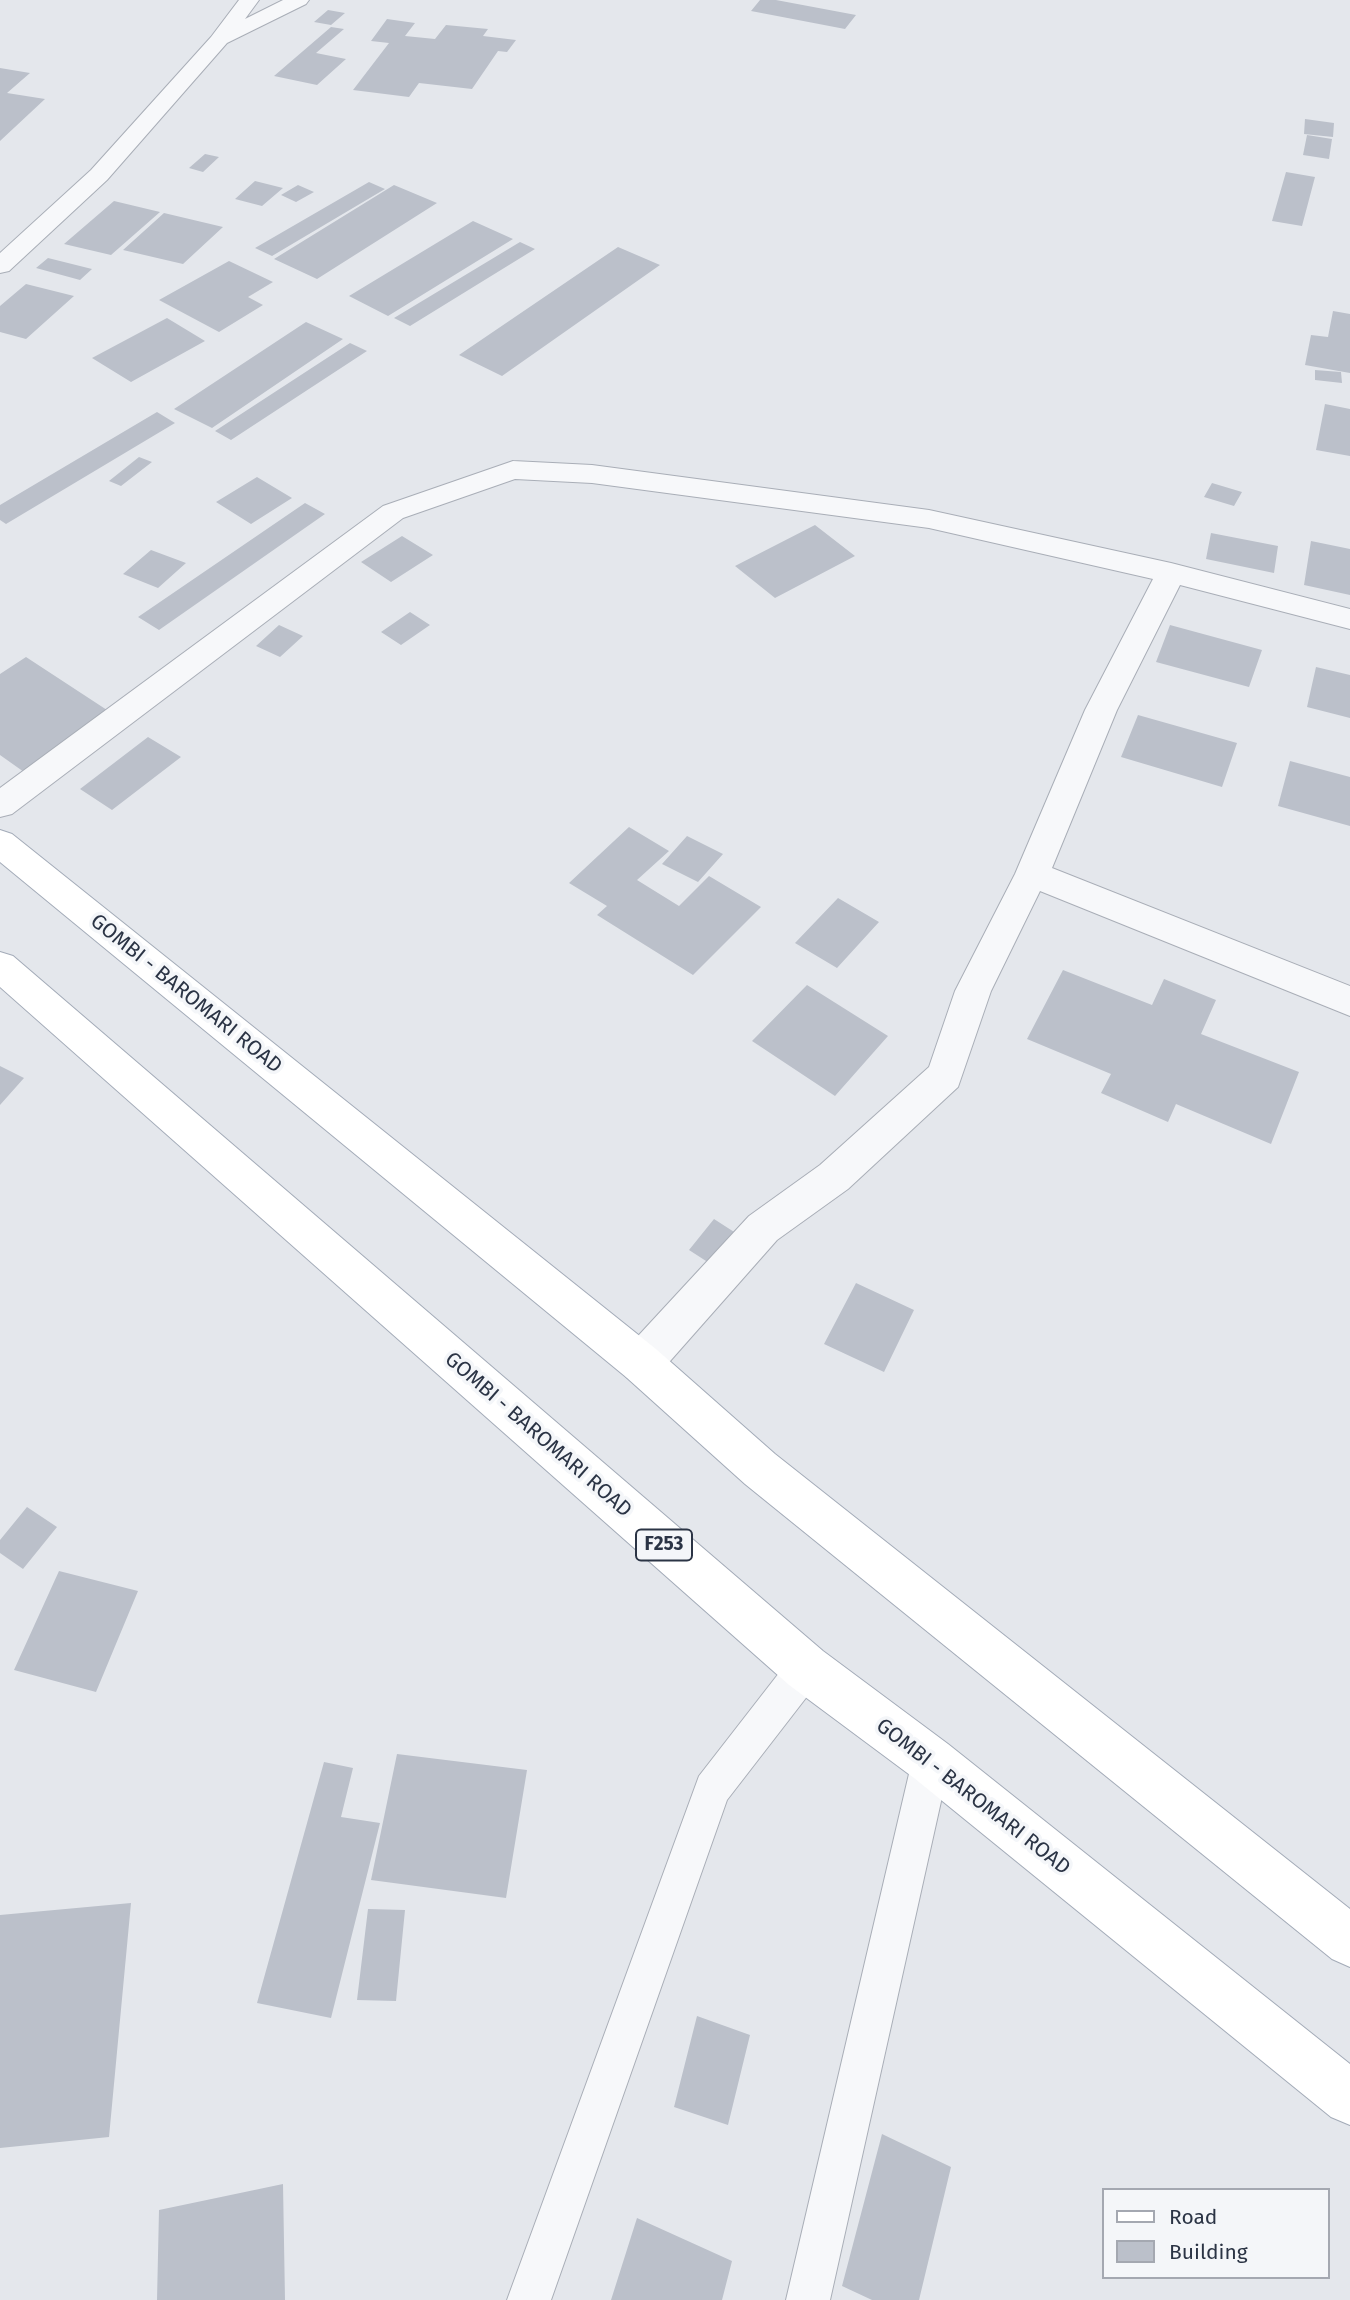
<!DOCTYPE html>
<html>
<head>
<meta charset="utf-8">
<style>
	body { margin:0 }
	#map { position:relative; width:1350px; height:2300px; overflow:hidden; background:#e4e7ec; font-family:"Fira Sans",sans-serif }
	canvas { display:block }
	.legend { position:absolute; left:1102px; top:2188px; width:228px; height:91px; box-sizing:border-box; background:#f4f6f9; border:2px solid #a4a8b1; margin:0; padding:9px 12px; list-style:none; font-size:21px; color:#2b3445 }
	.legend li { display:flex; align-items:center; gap:14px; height:35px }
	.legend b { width:35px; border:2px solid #a4a8b1 }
</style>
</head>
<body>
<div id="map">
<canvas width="1350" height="2300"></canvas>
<ul class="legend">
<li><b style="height:9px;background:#fff"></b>Road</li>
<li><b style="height:19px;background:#bbc0ca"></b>Building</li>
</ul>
</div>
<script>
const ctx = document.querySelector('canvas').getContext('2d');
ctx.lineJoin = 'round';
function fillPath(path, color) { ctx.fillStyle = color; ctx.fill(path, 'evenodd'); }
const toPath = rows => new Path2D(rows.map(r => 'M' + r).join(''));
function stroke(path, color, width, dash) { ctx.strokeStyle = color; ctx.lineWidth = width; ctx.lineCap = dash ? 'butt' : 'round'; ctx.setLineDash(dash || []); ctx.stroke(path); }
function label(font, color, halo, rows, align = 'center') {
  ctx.font = font + ' "Fira Sans",sans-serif'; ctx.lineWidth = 7; ctx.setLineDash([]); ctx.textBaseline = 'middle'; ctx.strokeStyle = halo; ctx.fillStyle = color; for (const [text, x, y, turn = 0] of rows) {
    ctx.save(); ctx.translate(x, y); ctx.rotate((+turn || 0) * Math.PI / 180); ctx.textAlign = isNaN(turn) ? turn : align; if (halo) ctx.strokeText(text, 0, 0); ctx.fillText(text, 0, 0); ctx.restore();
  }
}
fillPath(toPath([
	[760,0,776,0,856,15,845,29,751,11],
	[328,10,345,13,331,25,314,22],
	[387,19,415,23,405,36,435,39,446,25,488,29,483,36,516,40,507,52,498,51,472,89,419,83,409,97,353,90,389,43,371,41],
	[331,27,344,29,316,53,346,59,317,85,274,76],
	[0,68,30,73,7,93,45,99,0,141],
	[1305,119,1334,123,1333,137,1304,134],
	[1307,135,1332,139,1329,159,1303,155],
	[205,154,219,157,203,172,189,168],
	[1286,172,1315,177,1302,226,1272,221],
	[255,181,283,188,262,206,235,199],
	[369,182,385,189,272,256,255,248],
	[298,185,314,192,296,202,281,195],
	[394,185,437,203,317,279,274,259],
	[114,201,160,212,111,255,64,244],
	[164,213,223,227,183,264,123,250],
	[473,221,513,239,388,316,349,296],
	[520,242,535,249,410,326,394,318],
	[618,247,660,265,502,376,459,355],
	[48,258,92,269,80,280,36,268],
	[229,261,273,282,248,297,263,305,219,332,159,300],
	[26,284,74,296,26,339,0,332,0,306],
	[1333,311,1350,314,1350,373,1305,365,1311,335,1328,337],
	[167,318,205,341,131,382,92,358],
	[306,322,343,339,212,428,174,409],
	[350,343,367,351,231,440,215,431],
	[1315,370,1341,372,1342,383,1315,380],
	[1325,404,1350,409,1350,456,1316,450],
	[157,412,175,423,6,524,0,520,0,505],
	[139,457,152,462,121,486,109,481],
	[257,477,292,498,251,524,216,502],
	[1212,483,1242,492,1234,506,1204,497],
	[305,503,325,514,159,630,138,617],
	[815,525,855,556,775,598,735,566],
	[1211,533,1278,546,1274,573,1206,559],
	[402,536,433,555,391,582,361,562],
	[1311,541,1350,549,1350,595,1304,585],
	[151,550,186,563,158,588,123,574],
	[410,612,430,625,401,645,381,632],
	[279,625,303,636,280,657,256,646],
	[1170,625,1262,650,1249,687,1156,662],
	[26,657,110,712,24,772,0,755,0,674],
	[1316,667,1350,675,1350,718,1307,707],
	[1138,715,1237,743,1222,787,1121,757],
	[148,737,181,757,112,810,80,789],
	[1290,761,1350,777,1350,826,1278,806],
	[629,827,669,851,637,880,679,906,709,876,761,907,693,975,597,915,607,906,569,883],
	[687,836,723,854,698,882,662,864],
	[838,898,879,922,837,968,795,943],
	[1063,970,1152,1005,1164,979,1216,1000,1201,1034,1299,1072,1271,1144,1176,1104,1168,1122,1101,1093,1111,1074,1027,1039],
	[807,985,888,1036,835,1096,752,1041],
	[0,1066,24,1078,0,1105],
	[714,1219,745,1239,720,1270,689,1250],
	[856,1283,914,1310,884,1372,824,1344],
	[27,1507,57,1527,23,1569,0,1553,0,1540],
	[59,1571,138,1591,96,1692,14,1670],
	[397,1754,527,1770,506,1898,371,1880],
	[324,1762,353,1768,341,1817,380,1823,331,2018,257,2003],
	[131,1903,109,2137,0,2148,0,1915],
	[368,1909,405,1910,396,2001,357,2000],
	[697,2016,750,2035,728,2125,674,2107],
	[882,2134,951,2167,919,2300,872,2300,842,2286],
	[283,2184,285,2300,157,2300,159,2210],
	[637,2218,732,2261,722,2300,611,2300]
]), '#bbc0ca');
const lane = toPath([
	[806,1650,819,1655,824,1668,819,1681,727,1800,551,2300,507,2300,699,1776,793,1655,806,1650],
	[931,1742,944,1748,950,1761,830,2300,786,2300,912,1761,918,1748,931,1742]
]);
const street = toPath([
	[239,0,259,0,245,19,283,0,309,0,306,4,227,43,107,180,9,271,0,273,0,253,91,170,211,37,239,0],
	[513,461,592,465,929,510,1171,563,1350,609,1350,629,1180,585,1117,710,1052,868,1350,986,1350,1016,1040,891,991,991,958,1087,848,1189,777,1240,656,1377,641,1383,626,1377,620,1363,626,1349,749,1216,820,1165,929,1067,955,991,1015,874,1085,710,1153,579,929,528,592,483,515,479,403,518,12,814,0,817,0,788,383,506,513,461]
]);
const primary = toPath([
	[0,830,12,834,656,1349,775,1454,1350,1909,1350,1967,1332,1959,745,1484,626,1377,0,862,0,830],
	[0,952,13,956,823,1651,948,1744,1350,2064,1350,2125,1331,2117,914,1778,789,1685,0,987,0,952]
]);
stroke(lane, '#a9aeb7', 2);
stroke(street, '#a9aeb7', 2);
stroke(primary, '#a3abb8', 2);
fillPath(lane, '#f7f8fa');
fillPath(street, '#f7f8fa');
fillPath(primary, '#fff');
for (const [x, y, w] of [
	[664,1545,56]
]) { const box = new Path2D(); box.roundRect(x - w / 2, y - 15.5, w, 31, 5); ctx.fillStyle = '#f4f6f9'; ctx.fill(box); stroke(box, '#2b3445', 2); }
label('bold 19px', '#2b3445', null, [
	["F253",664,1545]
]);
label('21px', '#2b3445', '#f4f6f9', [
	["GOMBI - BAROMARI ROAD",186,994,39],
	["GOMBI - BAROMARI ROAD",538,1435,41],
	["GOMBI - BAROMARI ROAD",973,1797,38]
]);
</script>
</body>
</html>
